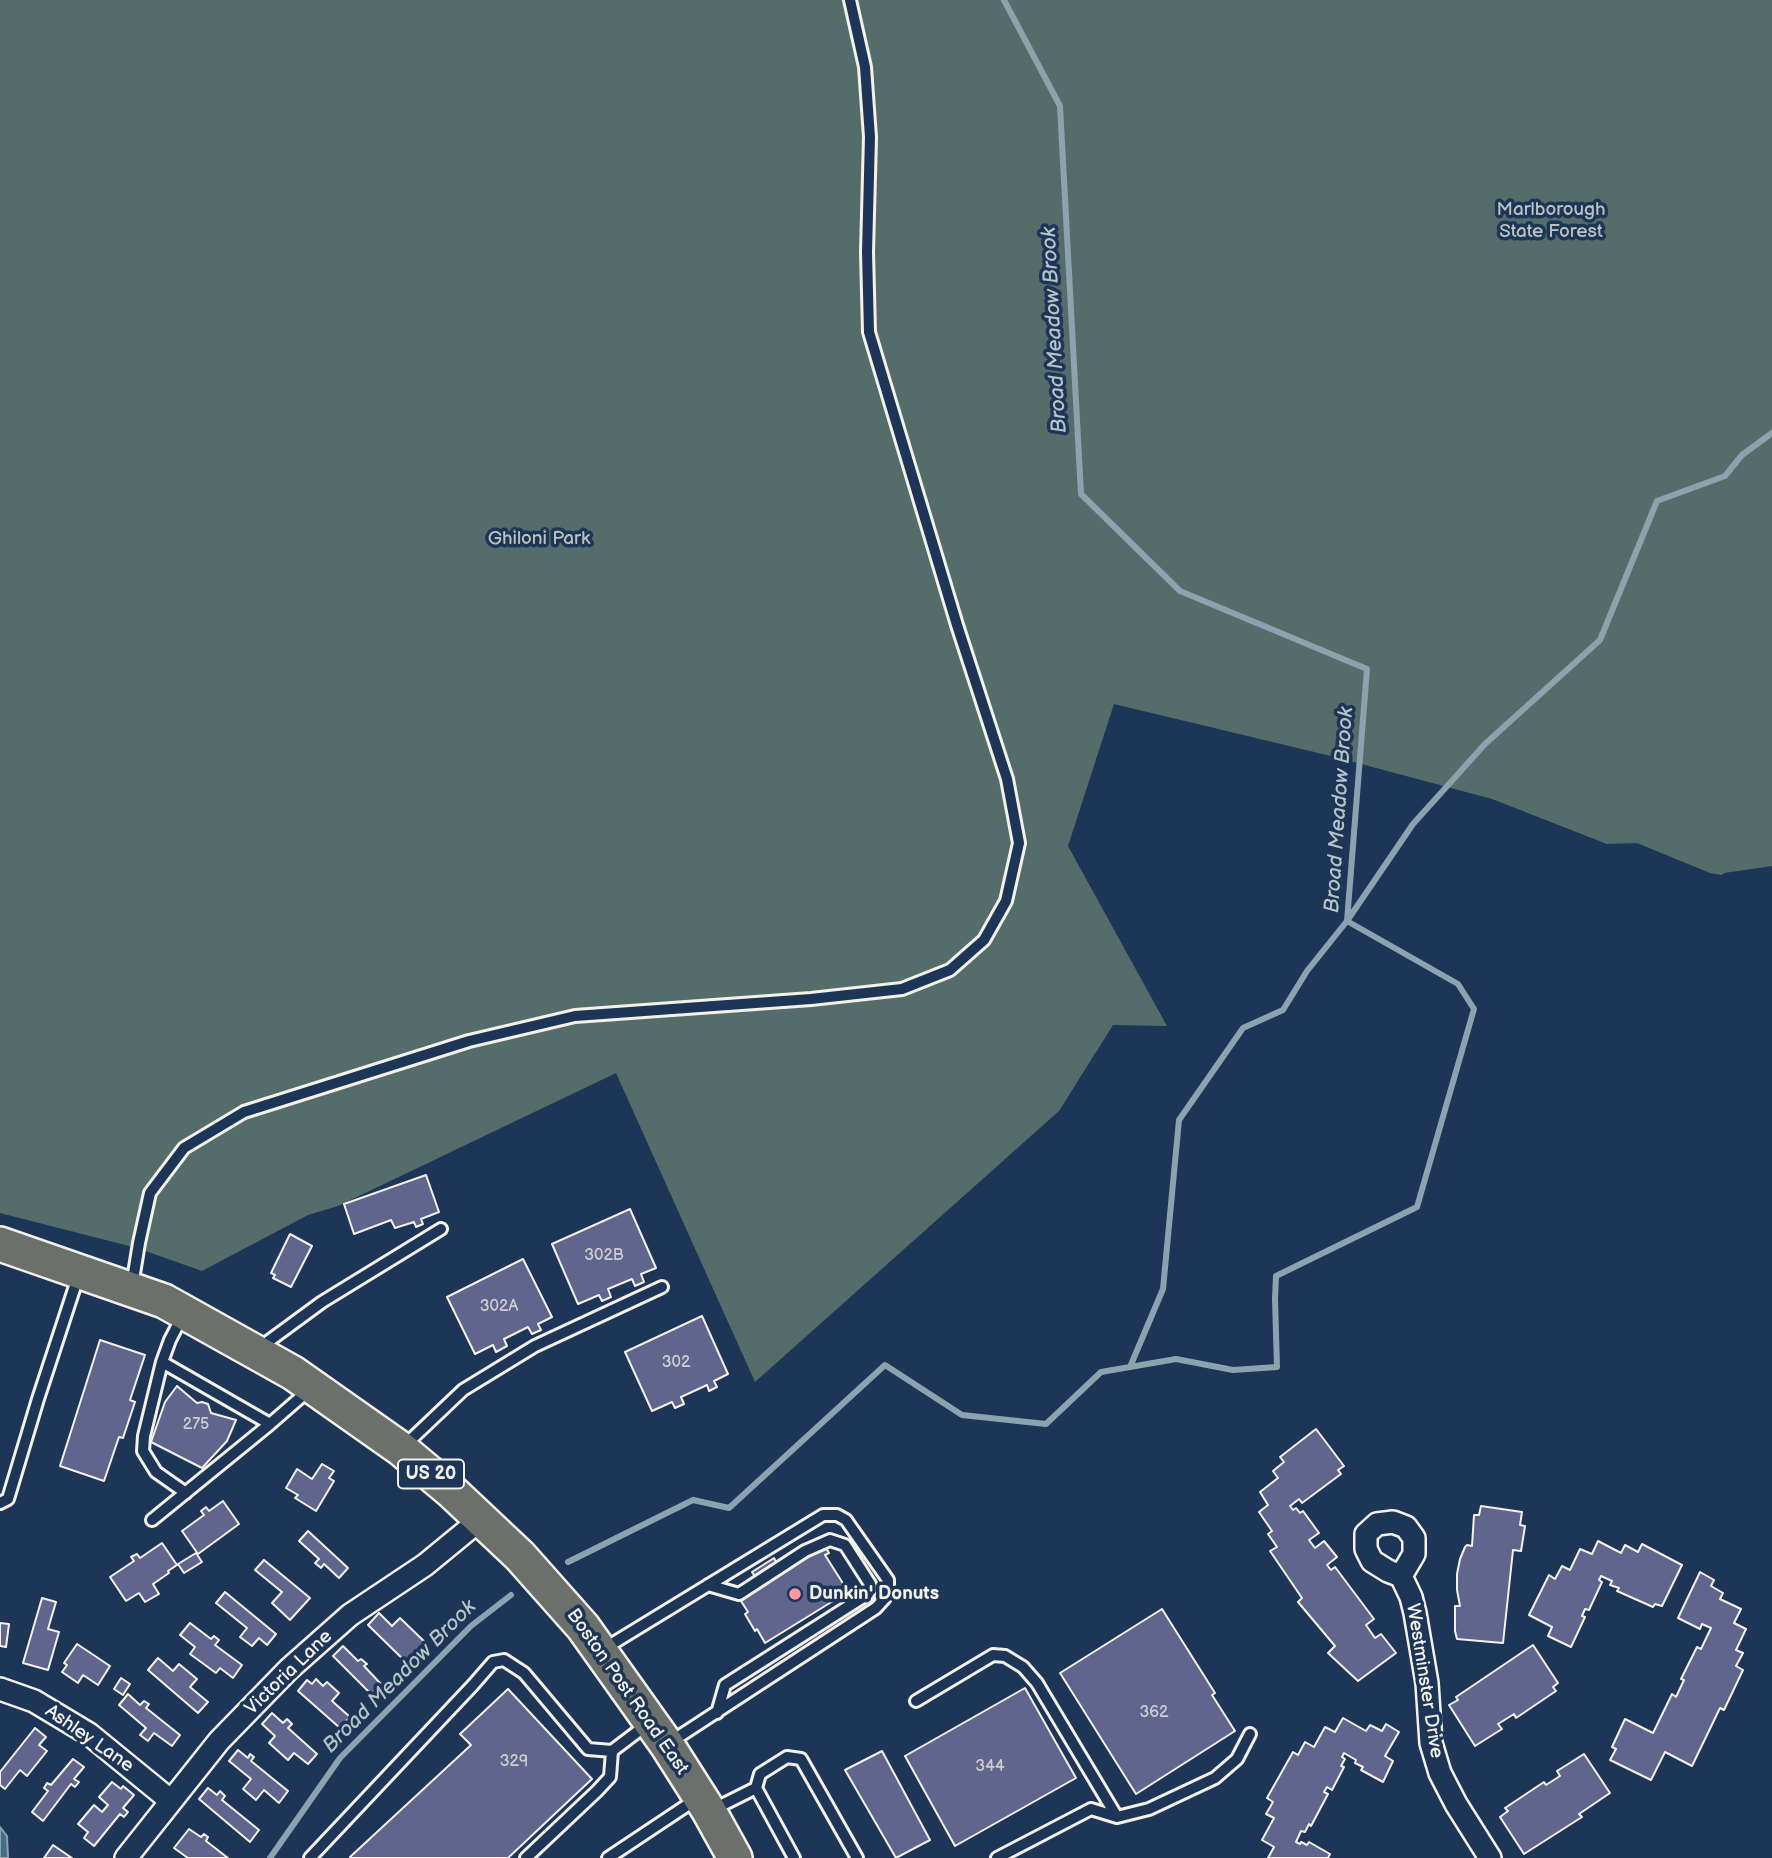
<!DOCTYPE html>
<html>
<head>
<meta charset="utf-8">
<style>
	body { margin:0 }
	canvas { display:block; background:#1d3557 }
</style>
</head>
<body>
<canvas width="1772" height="1858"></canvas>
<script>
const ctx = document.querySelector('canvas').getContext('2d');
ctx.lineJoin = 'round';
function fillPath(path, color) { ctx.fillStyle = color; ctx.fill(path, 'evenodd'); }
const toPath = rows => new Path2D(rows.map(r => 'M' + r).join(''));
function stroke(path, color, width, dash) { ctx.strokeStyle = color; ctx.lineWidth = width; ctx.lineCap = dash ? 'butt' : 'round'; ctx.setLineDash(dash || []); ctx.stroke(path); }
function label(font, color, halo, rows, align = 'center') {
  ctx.font = font + ' "Balsamiq Sans",sans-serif'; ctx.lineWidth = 7; ctx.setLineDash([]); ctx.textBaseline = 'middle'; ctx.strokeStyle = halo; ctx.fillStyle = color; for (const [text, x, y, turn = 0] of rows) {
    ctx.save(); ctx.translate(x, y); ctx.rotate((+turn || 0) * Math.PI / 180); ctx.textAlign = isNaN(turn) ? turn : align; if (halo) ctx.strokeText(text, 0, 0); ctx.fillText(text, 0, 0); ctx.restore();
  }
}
fillPath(toPath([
	[0,0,1772,0,1772,866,1724,873,1722,875,1710,873,1637,843,1607,844,1492,799,1335,757,1114,704,1068,846,1167,1026,1113,1025,1059,1111,755,1382,616,1073,338,1206,308,1215,202,1271,137,1248,0,1213]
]), '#546d6a');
const water = toPath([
	[0,1827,7,1836,8,1858,0,1858,0,1827]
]);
fillPath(water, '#446f89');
stroke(water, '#8aa3af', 2);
stroke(toPath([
	[1130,1367,1163,1289,1179,1120,1243,1028,1283,1010,1307,971,1347,921,1413,824,1485,744,1600,640,1657,501,1725,476,1742,455,1772,433],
	[568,1562,693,1500,729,1508,885,1365,962,1415,1046,1424,1101,1372,1176,1359,1233,1370,1277,1367,1275,1299,1276,1276,1417,1207,1474,1009,1458,984,1347,921,1367,669,1180,591,1081,494,1060,106,1004,0],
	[270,1858,340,1758,471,1626,511,1595]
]), '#8aa3af', 6);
const building = toPath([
	[426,1175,439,1212,421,1219,423,1224,416,1227,414,1222,395,1228,391,1220,354,1234,344,1204,426,1175],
	[630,1209,656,1268,641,1274,644,1282,635,1286,632,1279,608,1289,611,1297,602,1301,599,1295,578,1304,552,1244,630,1209],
	[290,1234,312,1246,291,1287,273,1278,275,1275,271,1273,290,1234],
	[523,1259,552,1317,538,1324,541,1330,532,1334,528,1327,504,1339,507,1346,496,1352,493,1345,475,1354,447,1297,523,1259],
	[702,1316,728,1374,714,1381,717,1387,709,1391,707,1385,681,1397,684,1404,675,1408,672,1402,652,1411,625,1352,702,1316],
	[100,1340,145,1355,130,1400,135,1402,123,1438,119,1437,104,1481,60,1466,100,1340],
	[177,1386,197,1403,202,1402,208,1404,211,1413,236,1420,227,1441,202,1468,151,1442,165,1402,177,1386],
	[1316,1429,1344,1466,1338,1470,1341,1474,1302,1503,1299,1499,1290,1506,1293,1510,1296,1508,1300,1513,1303,1511,1319,1533,1309,1540,1315,1548,1324,1541,1337,1557,1327,1565,1331,1570,1335,1567,1374,1619,1366,1625,1375,1638,1381,1634,1396,1653,1358,1681,1328,1653,1335,1646,1298,1602,1302,1598,1270,1551,1277,1547,1268,1534,1272,1531,1259,1512,1268,1505,1260,1492,1278,1478,1273,1471,1284,1462,1280,1457,1316,1429],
	[322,1464,334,1471,329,1478,334,1481,316,1511,295,1498,298,1495,286,1488,297,1469,312,1479,322,1464],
	[223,1501,239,1524,198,1554,182,1531,204,1515,201,1511,206,1507,209,1511,223,1501],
	[1481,1506,1522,1512,1520,1525,1525,1526,1521,1551,1513,1550,1503,1643,1457,1639,1455,1631,1455,1606,1460,1606,1457,1590,1457,1574,1460,1559,1465,1547,1467,1545,1472,1546,1474,1515,1479,1515,1481,1506],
	[308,1531,348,1568,339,1578,324,1564,321,1568,315,1563,319,1559,299,1541,308,1531],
	[1598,1541,1621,1553,1625,1545,1638,1552,1642,1544,1682,1565,1662,1606,1655,1604,1653,1607,1617,1591,1619,1588,1610,1585,1612,1581,1601,1576,1599,1580,1602,1582,1589,1610,1585,1609,1582,1616,1585,1617,1571,1647,1548,1636,1552,1627,1529,1615,1549,1575,1555,1579,1562,1566,1570,1570,1580,1549,1592,1554,1598,1541],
	[162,1543,177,1565,168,1571,169,1573,153,1584,159,1594,145,1602,139,1593,126,1601,110,1577,134,1561,131,1557,137,1554,140,1558,162,1543],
	[824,1545,829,1553,825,1555,844,1585,847,1583,851,1590,765,1643,757,1629,755,1631,745,1614,748,1612,739,1598,760,1584,752,1572,774,1558,781,1571,824,1545],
	[196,1553,202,1562,184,1573,178,1564,196,1553],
	[264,1560,310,1598,290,1620,272,1603,282,1592,255,1570,264,1560],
	[1700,1572,1714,1580,1711,1586,1723,1593,1720,1599,1741,1609,1734,1623,1746,1629,1736,1650,1743,1653,1736,1666,1743,1670,1724,1710,1720,1708,1692,1766,1665,1752,1651,1780,1610,1760,1616,1749,1612,1747,1625,1719,1653,1733,1672,1694,1676,1697,1684,1680,1681,1679,1697,1647,1701,1649,1711,1628,1702,1624,1700,1629,1678,1618,1700,1572],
	[225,1592,276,1634,267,1645,259,1638,252,1646,240,1637,247,1628,216,1603,225,1592],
	[42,1598,56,1602,48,1629,59,1632,48,1670,23,1663,42,1598],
	[1162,1609,1215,1693,1212,1695,1235,1731,1136,1794,1060,1673,1162,1609],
	[379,1613,392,1626,400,1618,429,1646,410,1666,368,1625,379,1613],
	[0,1623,9,1624,6,1647,0,1646,0,1623],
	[190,1623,211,1639,214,1636,219,1640,215,1645,242,1665,233,1678,220,1668,216,1673,190,1654,195,1647,180,1635,190,1623],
	[77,1644,110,1666,98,1685,83,1675,78,1683,62,1672,67,1665,64,1663,77,1644],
	[1533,1645,1558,1683,1553,1687,1556,1691,1516,1718,1514,1714,1498,1724,1502,1729,1475,1746,1449,1705,1458,1700,1456,1697,1533,1645],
	[343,1646,358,1661,361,1659,367,1664,364,1666,381,1684,371,1694,333,1656,343,1646],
	[158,1658,173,1671,179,1664,197,1679,190,1687,208,1702,198,1713,148,1670,158,1658],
	[121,1678,130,1684,123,1695,114,1689,121,1678],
	[316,1679,323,1686,327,1682,339,1693,332,1701,350,1717,340,1728,298,1691,307,1680,312,1684,316,1679],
	[1025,1688,1076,1778,955,1846,905,1756,1025,1688],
	[508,1689,592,1779,508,1858,351,1858,350,1857,471,1745,460,1734,508,1689],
	[128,1694,140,1705,144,1701,149,1704,146,1708,180,1735,172,1746,154,1733,148,1741,140,1735,146,1728,119,1705,128,1694],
	[272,1713,283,1723,287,1719,292,1724,288,1728,317,1754,308,1764,294,1753,288,1760,269,1743,275,1736,262,1724,272,1713],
	[1343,1718,1366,1731,1370,1725,1382,1731,1386,1724,1399,1732,1385,1756,1393,1761,1383,1782,1361,1770,1363,1767,1355,1763,1356,1760,1344,1753,1342,1757,1345,1759,1341,1766,1344,1767,1332,1790,1327,1787,1324,1792,1328,1794,1311,1826,1309,1824,1305,1832,1301,1831,1296,1842,1300,1844,1301,1842,1307,1845,1309,1842,1330,1854,1328,1858,1268,1858,1274,1847,1262,1840,1274,1818,1266,1814,1273,1802,1267,1798,1293,1752,1298,1755,1305,1742,1314,1747,1325,1727,1335,1732,1343,1718],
	[35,1728,46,1737,39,1745,47,1751,27,1776,20,1770,5,1789,0,1785,0,1772,35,1728],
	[238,1750,248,1758,250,1754,254,1757,251,1761,288,1791,279,1803,264,1790,256,1800,243,1789,251,1779,229,1761,238,1750],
	[882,1751,930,1840,896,1858,845,1770,882,1751],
	[1584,1754,1610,1793,1579,1814,1582,1817,1524,1854,1500,1817,1508,1811,1505,1808,1544,1782,1546,1785,1560,1776,1557,1771,1584,1754],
	[73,1759,84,1767,74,1779,79,1782,75,1787,71,1784,43,1821,32,1812,48,1791,44,1788,47,1783,51,1785,73,1759],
	[112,1782,121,1789,123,1786,134,1795,123,1808,128,1812,124,1817,120,1814,94,1846,84,1838,88,1832,78,1824,94,1805,102,1812,108,1805,99,1797,112,1782],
	[208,1788,217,1795,220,1791,225,1796,222,1800,259,1830,250,1842,199,1799,208,1788],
	[189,1829,201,1837,204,1834,208,1837,206,1841,228,1858,188,1858,174,1848,189,1829],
	[53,1845,72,1858,44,1858,53,1845]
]);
fillPath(building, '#5f658c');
stroke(building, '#f4f1e8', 2);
const lane = toPath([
	[132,1286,139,1243,150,1193,184,1148,244,1112,469,1041,575,1016,811,999,902,989,950,970,984,940,1006,901,1019,843,1007,779,957,625,869,332,867,252,870,137,865,67,850,0],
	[183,1315,170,1340,162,1362,144,1436,143,1451,156,1472,186,1493],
	[258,1349,322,1302,441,1229],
	[162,1362,270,1424],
	[403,1447,463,1390,535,1346,662,1287],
	[0,1503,8,1499,38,1399,78,1277],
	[152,1520,270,1424,309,1390],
	[708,1585,739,1594,805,1551,830,1540,845,1545,870,1584,868,1594,725,1685,717,1713],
	[602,1650,823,1515,837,1515,846,1520,888,1580,888,1590,885,1598,876,1608,669,1743],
	[916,1701,993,1655,1005,1656,1023,1667,1037,1683,1117,1817],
	[756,1788,794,1858],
	[714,1809,756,1788,760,1774,787,1757,801,1759,857,1858],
	[310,1858,473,1685,493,1662,504,1660,524,1673,588,1749,612,1751,649,1723],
	[526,1858,597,1791,610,1777,612,1751],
	[608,1858,698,1798],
	[997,1858,1091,1809,1117,1817,1149,1809,1215,1778,1237,1759,1250,1734]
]);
const street = toPath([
	[1401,1576,1388,1571,1372,1561,1366,1549,1366,1534,1377,1524,1393,1522,1406,1527,1414,1538,1414,1554,1401,1576,1411,1597,1415,1613,1427,1683,1431,1743,1440,1773,1456,1804,1490,1858],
	[0,1689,34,1701,89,1734,171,1801],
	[126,1858,219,1741,289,1669,350,1615,425,1565,481,1519]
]);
const primary = toPath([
	[0,1244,164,1301,293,1373,401,1449,451,1491,520,1556,583,1627,667,1745,709,1811,735,1858]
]);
stroke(lane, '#f4f1e8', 16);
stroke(street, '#f4f1e8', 26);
stroke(primary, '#f4f1e8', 38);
stroke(lane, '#1d3557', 10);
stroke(street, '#1d3557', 21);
stroke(primary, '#6b706d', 33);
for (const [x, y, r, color] of [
	[795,1594,7,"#ff9aa2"]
]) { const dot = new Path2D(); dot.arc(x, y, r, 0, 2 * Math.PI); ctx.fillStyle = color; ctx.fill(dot); stroke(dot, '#1d3557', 2.5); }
label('16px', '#cfced1', null, [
	["302B",604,1256],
	["302A",499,1307],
	["302",676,1363],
	["275",196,1425],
	["362",1154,1713],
	["329",514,1762],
	["344",990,1767]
]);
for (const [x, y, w] of [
	[431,1474,66]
]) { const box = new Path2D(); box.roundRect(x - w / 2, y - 14.5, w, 29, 5); ctx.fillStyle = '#1d3557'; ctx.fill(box); stroke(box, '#f4f1e8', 2); }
label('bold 18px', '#f4f1e8', null, [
	["US 20",431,1474]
]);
label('19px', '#bcc3bc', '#1d3557', [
	["Marlborough",1551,210],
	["State Forest",1551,232],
	["Ghiloni Park",539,539]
]);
label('bold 19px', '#f4f1e8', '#1d3557', [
	["Dunkin' Donuts",809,1594]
], 'left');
label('19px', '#f4f1e8', '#1d3557', [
	["Victoria Lane",289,1673,-44],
	["Westminster Drive",1424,1681,81],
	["Boston Post Road East",627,1692,55],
	["Ashley Lane",89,1739,35]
]);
label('italic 21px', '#b6c4c7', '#1d3557', [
	["Broad Meadow Brook",1055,330,-93],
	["Broad Meadow Brook",1340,810,-86],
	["Broad Meadow Brook",400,1677,-45]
]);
</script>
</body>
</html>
